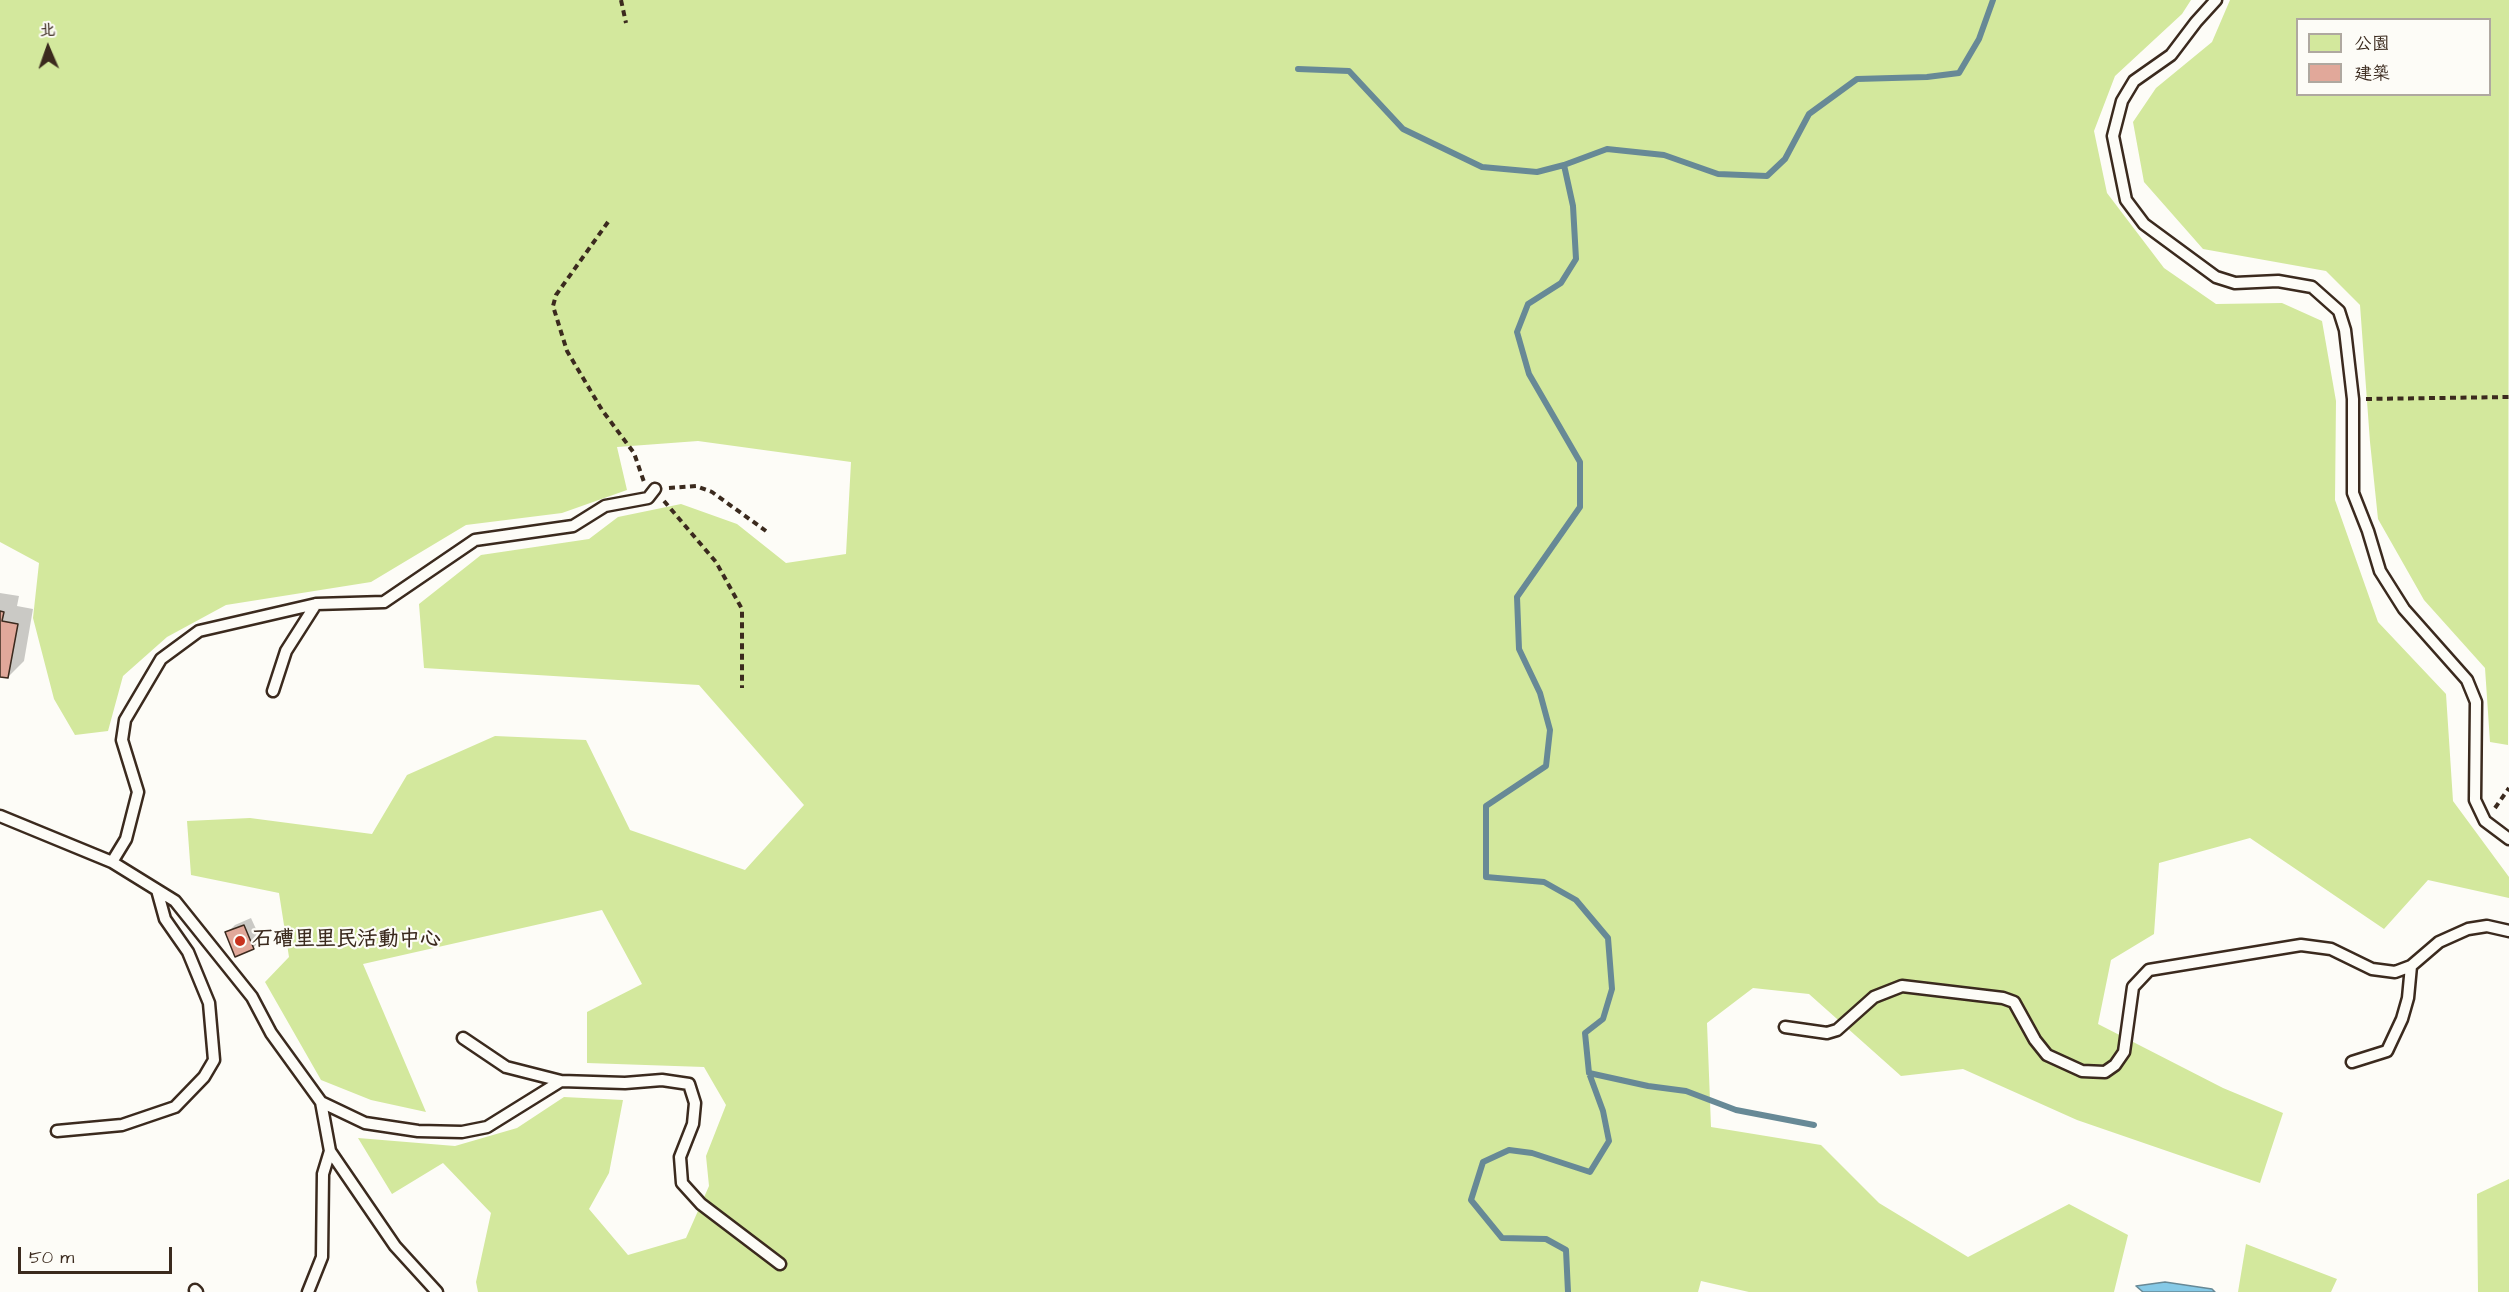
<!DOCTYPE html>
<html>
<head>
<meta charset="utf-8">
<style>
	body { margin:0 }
	#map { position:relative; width:2509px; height:1292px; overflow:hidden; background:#fdfcf7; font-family:"Architects Daughter","LXGW WenKai TC",sans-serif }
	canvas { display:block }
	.legend { position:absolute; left:2296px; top:18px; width:195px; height:78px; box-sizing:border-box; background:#fdfcf7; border:2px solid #afa8a0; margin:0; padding:8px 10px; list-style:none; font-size:18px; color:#3b2a1e }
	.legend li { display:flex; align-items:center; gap:12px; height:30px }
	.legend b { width:30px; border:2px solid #afa8a0 }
	.north { position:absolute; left:18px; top:18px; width:60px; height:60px; -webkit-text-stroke:4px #fdfcf7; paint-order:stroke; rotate:358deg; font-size:16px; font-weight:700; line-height:24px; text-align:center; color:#3b2a1e }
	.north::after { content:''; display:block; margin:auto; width:21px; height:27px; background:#3b2a1e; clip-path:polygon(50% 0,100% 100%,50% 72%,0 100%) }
	.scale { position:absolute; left:18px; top:1247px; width:154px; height:27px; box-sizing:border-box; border:3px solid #3b2a1e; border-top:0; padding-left:8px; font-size:18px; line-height:21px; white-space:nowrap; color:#3b2a1e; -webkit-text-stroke:4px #fdfcf7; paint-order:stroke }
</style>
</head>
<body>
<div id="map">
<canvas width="2509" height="1292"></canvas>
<ul class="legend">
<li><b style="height:16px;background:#d3e89d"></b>公園</li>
<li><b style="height:16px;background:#e1a89a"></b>建築</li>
</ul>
<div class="north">北</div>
<div class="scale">50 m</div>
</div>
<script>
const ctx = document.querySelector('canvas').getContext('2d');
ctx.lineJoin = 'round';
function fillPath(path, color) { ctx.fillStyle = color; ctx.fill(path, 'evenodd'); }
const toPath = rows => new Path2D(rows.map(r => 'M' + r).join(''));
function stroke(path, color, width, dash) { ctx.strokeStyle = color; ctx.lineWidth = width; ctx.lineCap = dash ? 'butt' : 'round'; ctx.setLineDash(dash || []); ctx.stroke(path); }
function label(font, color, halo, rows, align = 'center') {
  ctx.font = font + ' "Architects Daughter","LXGW WenKai TC",sans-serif'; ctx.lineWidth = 4.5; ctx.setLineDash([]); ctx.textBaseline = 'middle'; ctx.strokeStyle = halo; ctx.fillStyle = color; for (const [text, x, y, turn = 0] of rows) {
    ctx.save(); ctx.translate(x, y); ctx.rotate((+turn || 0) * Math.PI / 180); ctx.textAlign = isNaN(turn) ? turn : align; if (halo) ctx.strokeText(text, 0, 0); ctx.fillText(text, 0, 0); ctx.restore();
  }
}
fillPath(toPath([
	[0,0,2191,0,2182,14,2115,76,2094,131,2107,193,2164,268,2216,304,2282,303,2322,321,2336,401,2335,500,2378,622,2446,694,2453,801,2509,877,2509,898,2428,880,2384,929,2250,838,2159,863,2154,934,2111,960,2098,1024,2223,1088,2283,1113,2260,1183,2077,1120,1963,1069,1901,1076,1809,994,1753,988,1707,1023,1711,1127,1821,1145,1879,1203,1968,1257,2069,1204,2128,1235,2114,1292,1749,1292,1701,1281,1698,1292,478,1292,476,1282,491,1213,443,1163,392,1194,358,1138,455,1146,517,1128,564,1097,623,1100,609,1173,589,1209,628,1255,686,1238,709,1186,706,1156,726,1105,704,1067,587,1063,587,1012,642,984,602,910,363,964,426,1112,371,1100,321,1080,265,982,289,957,279,893,191,875,187,821,250,818,372,834,407,775,495,736,586,740,630,830,745,870,804,805,699,685,424,668,419,604,481,555,589,539,618,517,681,504,737,524,786,563,846,554,851,462,698,441,617,447,627,490,562,513,466,525,371,582,226,605,167,637,123,676,108,731,75,735,54,699,33,618,39,563,0,542],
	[2230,0,2509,0,2508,745,2490,742,2485,668,2424,600,2378,519,2370,442,2360,305,2326,271,2203,249,2144,182,2133,122,2156,88,2212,42],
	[2298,20,2490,20,2490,94,2298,94],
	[2509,1179,2509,1292,2478,1292,2477,1194],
	[2246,1244,2337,1279,2331,1292,2238,1292]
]), '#d3e89d');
const water = toPath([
	[2165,1282,2212,1289,2215,1292,2143,1292,2136,1286,2165,1282]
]);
fillPath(water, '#85c9e6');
stroke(water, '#678996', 1.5);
fillPath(toPath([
	[0,593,19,596,17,606,33,609,24,661,8,677,0,675],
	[251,918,261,940,253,948,227,933,235,925]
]), '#0003');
stroke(toPath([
	[1298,69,1349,71,1403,129,1482,167,1537,172,1564,165,1607,149,1664,155,1718,174,1767,176,1785,159,1809,114,1857,79,1927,77,1959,73,1979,39,1993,0],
	[1564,165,1573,206,1576,259,1561,283,1528,304,1517,332,1529,374,1580,462,1580,507,1517,597,1519,649,1540,693,1550,730,1546,766,1486,806,1486,877,1544,882,1576,900,1608,938,1612,989,1603,1019,1585,1033,1589,1073,1603,1111,1609,1141,1590,1172,1532,1153,1509,1150,1483,1162,1471,1200,1502,1238,1546,1239,1566,1250,1568,1292],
	[1589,1073,1648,1086,1686,1091,1736,1110,1814,1125]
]), '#678996', 6);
const building = toPath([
	[0,611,4,612,2,621,18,624,8,678,0,677,0,611],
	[244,925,254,949,235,957,225,932,244,925]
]);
fillPath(building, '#e1a89a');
stroke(building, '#3b2a1e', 1.5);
const service = toPath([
	[2216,0,2196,22,2171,55,2134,81,2122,101,2113,136,2126,200,2144,224,2216,277,2235,283,2278,281,2312,287,2339,311,2345,330,2353,399,2353,493,2368,531,2380,571,2404,609,2467,680,2476,702,2475,800,2485,821,2509,839],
	[273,691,286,651,316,604],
	[0,816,112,862,175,901,252,997,271,1033,321,1102,330,1151,395,1246,437,1292],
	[112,862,126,839,138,792,122,740,125,720,161,659,199,631,316,604,384,602,475,540,573,526,605,506,648,498,655,489],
	[1785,1027,1827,1033,1837,1030,1874,997,1902,986,2003,998,2014,1002,2035,1040,2047,1055,2082,1071,2105,1072,2115,1065,2124,1052,2133,987,2149,970,2301,945,2331,949,2372,969,2395,972,2411,966,2439,942,2468,929,2487,926,2509,931],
	[463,1038,506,1067,561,1081,625,1083,662,1080,689,1084,695,1103,693,1124,680,1157,682,1183,701,1204,780,1264],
	[2352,1062,2387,1051,2402,1019,2408,998,2411,966],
	[321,1102,365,1123,418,1131,462,1132,487,1127,561,1081],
	[57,1131,122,1125,175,1107,204,1077,214,1060,209,1003,188,952,165,919,157,890],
	[195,1290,197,1292],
	[308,1292,322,1257,323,1174,330,1151]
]);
stroke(service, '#3b2a1e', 15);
stroke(toPath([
	[621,0,626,23],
	[608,222,556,295,553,306,567,351,602,410,634,453,644,482],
	[2366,399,2509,397],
	[669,488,696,486,712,492,766,531],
	[664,501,716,562,742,609,742,688],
	[2495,808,2509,788]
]), '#3b2a1e', 4, [6, 4.5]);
stroke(service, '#fdfcf7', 10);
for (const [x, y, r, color] of [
	[240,941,6,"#c8321e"]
]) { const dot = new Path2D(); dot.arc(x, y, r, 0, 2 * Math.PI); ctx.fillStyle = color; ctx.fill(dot); stroke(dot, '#fdfcf7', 2); }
label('bold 21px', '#3b2a1e', '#fdfcf7', [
	["石𥕢里里民活動中心",252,941]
], 'left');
</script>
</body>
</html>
